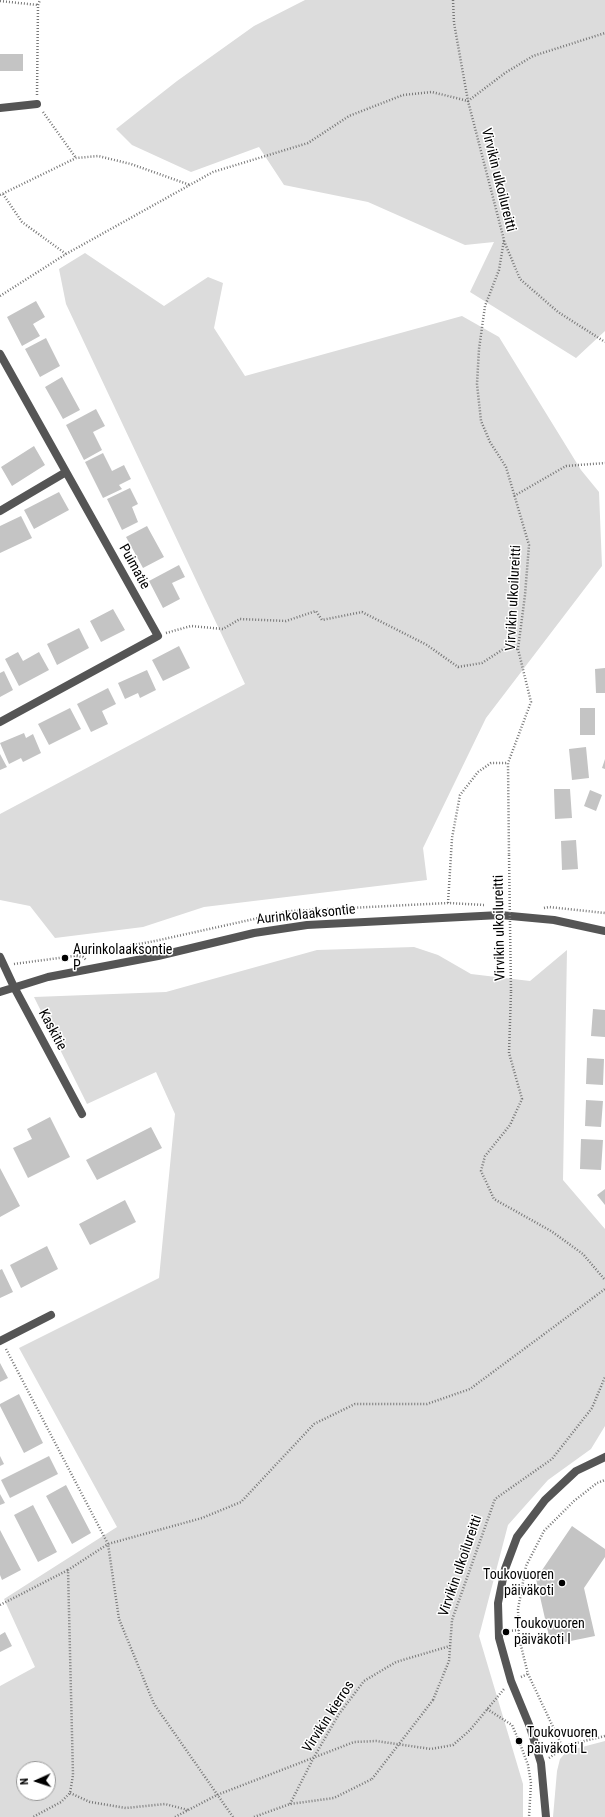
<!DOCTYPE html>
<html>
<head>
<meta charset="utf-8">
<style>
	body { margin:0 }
	#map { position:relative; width:605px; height:1817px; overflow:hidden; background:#fff; font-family:"Roboto Condensed",sans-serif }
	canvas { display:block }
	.north { position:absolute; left:16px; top:1761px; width:40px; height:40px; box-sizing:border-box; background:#fff; border:1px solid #999; border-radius:50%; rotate:267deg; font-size:11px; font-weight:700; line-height:16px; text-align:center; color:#000 }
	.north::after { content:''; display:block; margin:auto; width:14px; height:18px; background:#000; clip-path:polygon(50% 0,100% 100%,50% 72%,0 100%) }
</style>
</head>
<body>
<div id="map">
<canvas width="605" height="1817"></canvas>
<div class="north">N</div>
</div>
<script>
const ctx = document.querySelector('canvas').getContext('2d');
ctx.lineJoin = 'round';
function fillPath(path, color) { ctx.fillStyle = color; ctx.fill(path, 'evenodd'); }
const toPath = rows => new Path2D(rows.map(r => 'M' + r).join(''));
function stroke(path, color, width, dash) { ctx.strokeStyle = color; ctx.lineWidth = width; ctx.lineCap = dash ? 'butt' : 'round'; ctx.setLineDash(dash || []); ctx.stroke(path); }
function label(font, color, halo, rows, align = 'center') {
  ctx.font = font + ' "Roboto Condensed",sans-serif'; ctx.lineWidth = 3; ctx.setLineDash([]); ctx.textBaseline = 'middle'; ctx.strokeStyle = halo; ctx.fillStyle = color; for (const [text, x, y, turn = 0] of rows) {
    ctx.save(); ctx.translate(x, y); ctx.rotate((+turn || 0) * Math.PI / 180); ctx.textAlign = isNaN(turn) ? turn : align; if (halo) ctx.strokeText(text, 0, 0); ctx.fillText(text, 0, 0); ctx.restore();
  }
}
fillPath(toPath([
	[305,0,605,0,605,331,576,358,470,292,494,242,465,245,368,202,284,185,259,147,191,172,132,145,116,129,177,81,254,26],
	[85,253,164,306,208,277,223,283,214,328,245,376,462,316,499,337,581,470,599,492,602,566,486,718,423,848,427,880,204,907,143,927,55,938,30,906,0,900,0,814,245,684,66,304,59,269],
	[414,947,438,955,471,974,530,981,567,950,563,1180,605,1229,605,1426,591,1449,548,1480,508,1525,479,1636,523,1784,523,1817,0,1817,0,1686,35,1667,4,1599,117,1527,19,1348,159,1278,175,1114,156,1072,87,1104,34,997,166,992,317,950],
	[24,1769,48,1769,48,1793,24,1793],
	[605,1741,605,1817,553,1817,557,1771,560,1759,567,1751]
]), '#dcdcdc');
fillPath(toPath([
	[0,54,23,54,23,71,0,71],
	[36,301,45,317,33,324,40,336,22,346,7,317],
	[46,338,60,366,40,377,25,349],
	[62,377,80,410,63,419,45,387],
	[96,409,105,426,93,432,102,450,84,460,66,425],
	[34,446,45,465,12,486,1,467],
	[103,453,112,471,124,465,131,479,119,485,122,489,103,498,85,462],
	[130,488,138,504,132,507,138,522,122,530,107,499],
	[59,492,69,510,34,529,24,510],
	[21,516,32,538,0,553,0,526],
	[147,526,164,557,143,568,126,537],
	[179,565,185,577,172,583,180,599,163,608,149,581],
	[113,609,125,630,101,642,90,621],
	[79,628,89,648,57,665,47,644],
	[179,646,190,668,163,681,152,660],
	[18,652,23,661,39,652,49,670,19,686,5,659],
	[605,668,605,693,596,693,595,669],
	[147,670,156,690,140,698,138,693,125,699,118,683],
	[4,671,13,690,0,697,0,673],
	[108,688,116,704,102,711,108,724,91,732,77,704],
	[70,708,81,729,49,745,38,724],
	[580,708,595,708,595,735,580,735],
	[24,733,26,738,33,734,41,753,23,762,21,758,9,764,0,743],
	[586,747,589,778,572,780,569,749],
	[0,754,7,767,0,770],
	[605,759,605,769,602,768],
	[554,789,570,789,572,818,555,819],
	[590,790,602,795,596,811,584,806],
	[576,840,578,869,562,870,561,841],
	[593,1009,605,1010,605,1037,591,1036],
	[587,1058,604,1059,603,1085,586,1084],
	[586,1100,603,1101,601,1127,585,1126],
	[50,1117,70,1157,28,1178,13,1148,32,1139,27,1129],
	[151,1127,162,1148,97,1180,86,1160],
	[581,1139,603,1140,601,1170,580,1169],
	[0,1168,20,1206,0,1217],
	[605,1189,605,1205,597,1195],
	[125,1200,136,1222,90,1245,79,1224],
	[47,1246,58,1269,21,1288,10,1265],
	[2,1269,13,1292,0,1298,0,1270],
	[0,1363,8,1378,0,1382],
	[19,1394,43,1443,24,1453,0,1406,0,1404],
	[0,1456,4,1464,0,1466],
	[49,1456,58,1474,10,1498,1,1480],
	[66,1485,91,1533,72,1544,46,1496],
	[0,1494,5,1503,0,1505],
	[33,1505,57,1552,38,1562,14,1515],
	[572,1526,605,1549,605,1557,584,1588,595,1636,551,1645,536,1579],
	[0,1530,21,1570,2,1580,0,1575],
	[5,1632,12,1646,0,1652,0,1635]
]), '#c4c4c4');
stroke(toPath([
	[453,0,454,23,468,101,504,240,499,270,485,306,479,349,477,384,481,421,490,442,506,467,529,545,525,595,518,649,531,702,508,763,509,855],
	[0,1,38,5],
	[37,95,38,5,40,0],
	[43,112,76,158],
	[3,194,22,222,66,254],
	[0,195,76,158,98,156,131,164,190,185],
	[504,241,520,279,558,312,605,342],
	[0,296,66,254,213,172,308,143,349,116,403,95,432,92,468,101,505,73,533,56,605,33],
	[514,496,566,466,605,463],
	[166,633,191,626,223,629,240,619,286,621,316,611,322,620,362,612,427,645,458,667,482,663,505,648,518,649],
	[448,903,452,838,460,795,478,772,491,763,508,763],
	[544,908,549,907,605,913],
	[74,956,155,941,290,911,448,903,484,905],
	[14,964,74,956,83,957,86,960],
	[511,992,509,1053,522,1099,510,1125,485,1156,481,1171,494,1199,551,1231,583,1254,605,1280],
	[6,1349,108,1544,68,1570,73,1775,70,1793,61,1802,33,1817],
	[0,1605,68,1570],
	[509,1631,519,1630],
	[521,1677,528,1674],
	[433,1700,449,1661,452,1620,495,1499,552,1459,592,1408,605,1377],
	[487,1709,512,1725,519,1741,528,1765,531,1783,529,1817],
	[563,1748,528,1674,519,1638,518,1609,526,1566,544,1531,574,1501,597,1483,605,1480],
	[549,1758,568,1745,605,1736],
	[70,1793,90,1802,126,1808,165,1804,188,1810],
	[290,1804,314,1757,339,1714,364,1681,396,1662,450,1646],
	[175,1817,217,1795,354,1742,376,1741,431,1749,453,1745,470,1730,504,1689],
	[233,1817,154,1704,119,1619,108,1544,202,1518,241,1502,314,1424,355,1404,427,1404,470,1389,605,1289],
	[254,1817,290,1804,334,1798,372,1779]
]), '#777', 2.5, [1, 2]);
stroke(toPath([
	[0,108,37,104],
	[0,354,158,636,0,722],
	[0,511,66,472],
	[0,957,14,987,82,1114],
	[0,992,48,977,158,956,254,933,307,925,500,915,554,920,605,931],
	[0,1341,51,1315],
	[546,1817,541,1763,530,1727,511,1681,499,1638,498,1603,505,1569,517,1537,545,1500,576,1471,605,1457]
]), '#555', 8);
stroke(toPath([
	[509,855,511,992],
	[372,1779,433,1700]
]), '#777', 2.5, [1, 2]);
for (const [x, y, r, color] of [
	[65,958,4,"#000"],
	[562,1583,4,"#000"],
	[506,1632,4,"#000"],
	[519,1741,4,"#000"]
]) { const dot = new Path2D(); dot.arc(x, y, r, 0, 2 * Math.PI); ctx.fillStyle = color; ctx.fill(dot); stroke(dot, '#fff', 1.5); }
label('14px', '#000', '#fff', [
	["Virvikin ulkoilureitti",498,180,76],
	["Puimatie",134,567,61],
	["Virvikin ulkoilureitti",514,598,-87],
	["Aurinkolaaksontie",306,915,-6],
	["Virvikin ulkoilureitti",500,928,-91],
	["Kaskitie",52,1030,62],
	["Virvikin ulkoilureitti",461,1566,-71],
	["Virvikin kierros",329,1717,-57]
]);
label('14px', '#000', '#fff', [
	["Aurinkolaaksontie",73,950],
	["P",73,966],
	["Toukovuoren",554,1575,"right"],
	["päiväkoti",554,1591,"right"],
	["Toukovuoren",514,1624],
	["päiväkoti I",514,1640],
	["Toukovuoren",527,1733],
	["päiväkoti L",527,1749]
], 'left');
</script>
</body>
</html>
